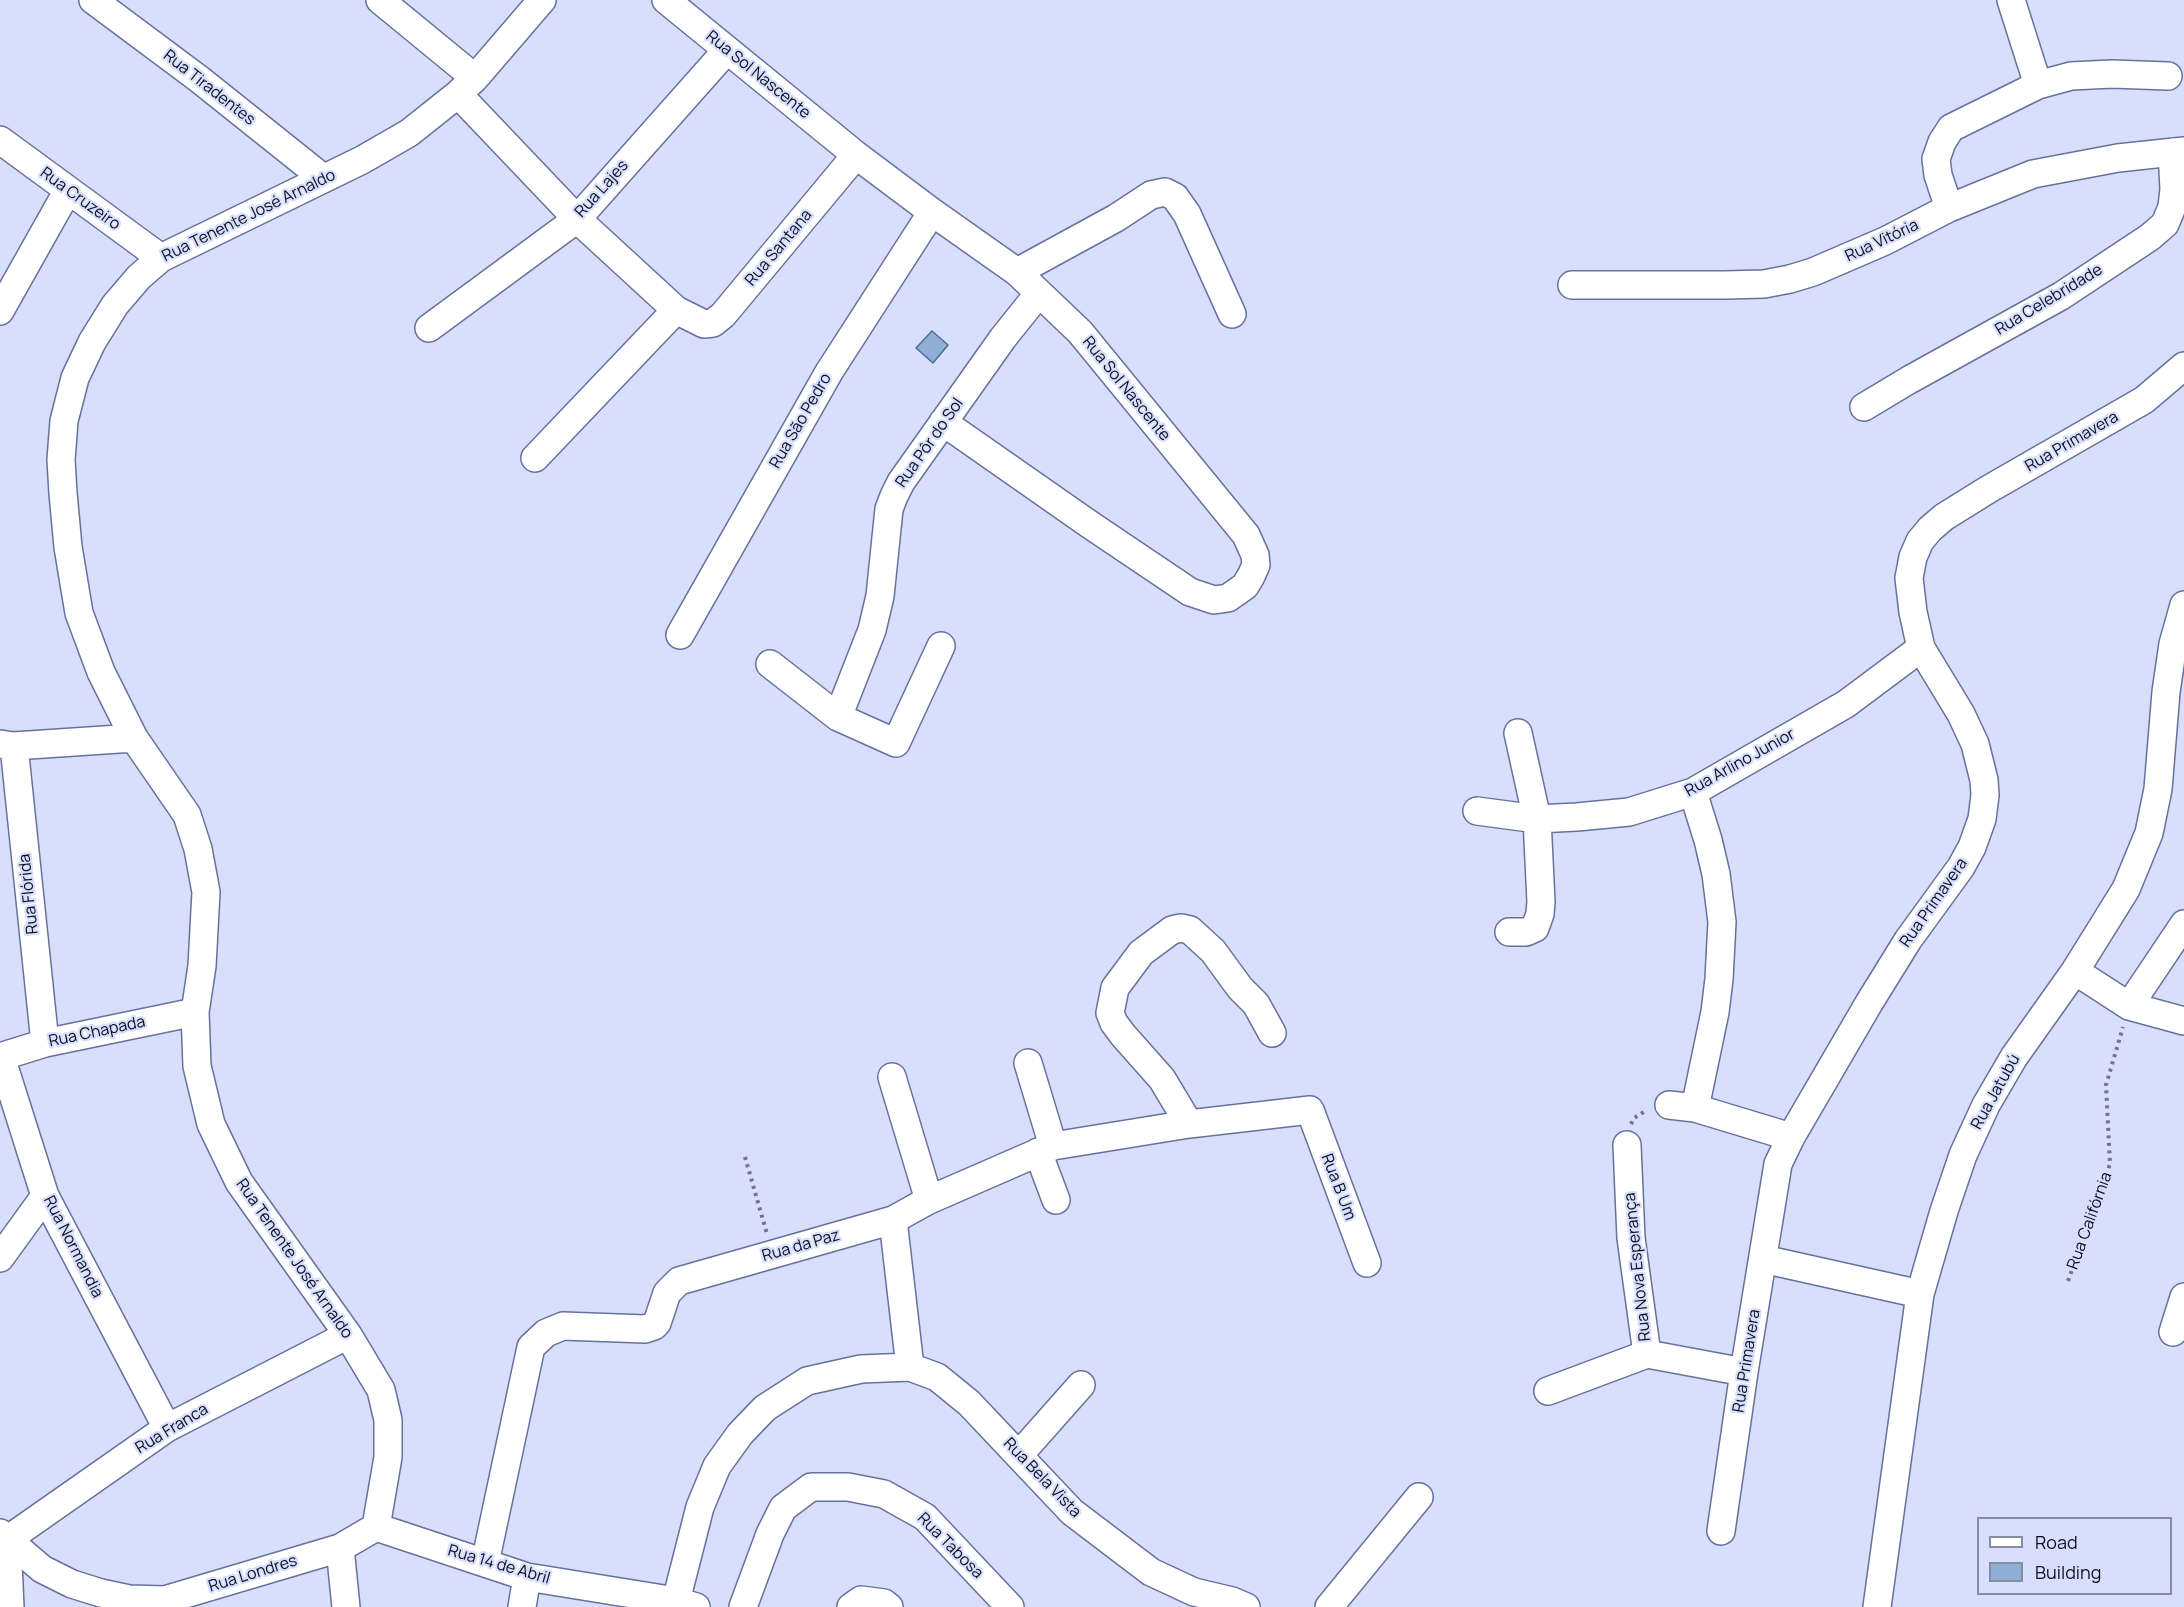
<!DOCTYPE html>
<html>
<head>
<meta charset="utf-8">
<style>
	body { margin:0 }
	#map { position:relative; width:2184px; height:1607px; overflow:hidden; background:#d7dffc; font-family:Manrope,sans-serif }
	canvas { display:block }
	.legend { position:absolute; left:1977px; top:1517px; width:195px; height:78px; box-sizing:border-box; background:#d7dffc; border:2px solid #858ba3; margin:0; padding:8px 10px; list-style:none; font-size:18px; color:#0b0e1e }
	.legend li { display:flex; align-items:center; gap:12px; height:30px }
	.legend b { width:30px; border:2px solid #858ba3 }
</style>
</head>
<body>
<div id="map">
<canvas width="2184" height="1607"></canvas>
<ul class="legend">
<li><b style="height:8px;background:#fff"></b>Road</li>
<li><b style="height:16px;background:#8fafd7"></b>Building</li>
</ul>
</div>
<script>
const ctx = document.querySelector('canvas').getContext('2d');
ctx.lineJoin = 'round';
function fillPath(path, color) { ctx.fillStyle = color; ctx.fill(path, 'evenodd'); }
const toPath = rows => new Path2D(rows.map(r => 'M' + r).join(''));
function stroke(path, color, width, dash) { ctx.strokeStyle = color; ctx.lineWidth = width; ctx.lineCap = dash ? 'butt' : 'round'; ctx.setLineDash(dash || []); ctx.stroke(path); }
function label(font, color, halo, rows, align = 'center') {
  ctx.font = font + ' Manrope,sans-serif'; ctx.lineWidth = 4.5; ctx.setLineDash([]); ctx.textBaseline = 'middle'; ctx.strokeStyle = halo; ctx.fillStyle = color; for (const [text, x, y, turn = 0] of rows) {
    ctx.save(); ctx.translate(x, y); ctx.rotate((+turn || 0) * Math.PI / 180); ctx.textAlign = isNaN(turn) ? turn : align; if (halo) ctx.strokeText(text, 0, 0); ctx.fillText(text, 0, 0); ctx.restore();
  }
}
const building = toPath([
	[932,331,948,345,933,363,916,348,932,331]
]);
fillPath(building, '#8fafd7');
stroke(building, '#4e6c91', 1.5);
const minor = toPath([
	[93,0,199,79,323,178],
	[380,0,475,78],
	[666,0,856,155,932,212,1017,272,1080,332,1246,535,1255,555,1256,565,1251,576,1245,586,1228,598,1214,600,1190,592,1089,524,943,422],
	[2011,0,2038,85],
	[458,94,577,219,676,310,704,324,713,323,723,315,856,155],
	[0,140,161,258],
	[1949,208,1938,175,1936,159,1942,142,1951,128,2038,85,2071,76,2112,74,2168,76],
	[1017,272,1116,218,1151,195,1165,192,1175,197,1187,214,1232,314],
	[1572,285,1725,285,1764,284,1790,279,1813,272,1885,241,1949,208,2033,174,2118,158,2184,151],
	[0,311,68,190],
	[429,328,577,219,727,50],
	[1864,407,1909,380,2061,296,2150,237,2165,224,2172,207,2174,189,2172,152],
	[535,458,676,310],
	[680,635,829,372,932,212],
	[770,664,838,717,896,743,941,646],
	[838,717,872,630,880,596,889,509,894,496,901,482,1003,338,1039,293],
	[0,744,14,746,134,738],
	[14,746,45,1043],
	[1693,792,1708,840,1716,874,1722,922,1719,979,1715,1012,1695,1108],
	[1477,811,1537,819,1577,817,1629,812,1693,792,1846,704,1921,648],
	[1509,932,1526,932,1535,928,1540,914,1541,902,1537,819,1518,733],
	[2075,971,2129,1006,2184,1021],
	[2129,1006,2184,924],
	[0,1057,45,1043,195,1012],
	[1,1057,45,1196,167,1428],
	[1028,1063,1053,1146],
	[892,1077,929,1200],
	[1669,1105,1695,1108,1791,1137],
	[1189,1124,1162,1079,1123,1035,1114,1023,1110,1013,1115,988,1141,953,1172,930,1181,928,1190,930,1213,951,1240,988,1256,1004,1272,1033],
	[1627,1145,1631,1238,1647,1354],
	[1038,1152,1056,1200],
	[893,1220,910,1367,937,1377,969,1403,1072,1512,1151,1572,1194,1592,1232,1601,1246,1607],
	[0,1258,45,1196],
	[1763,1259,1920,1294],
	[2173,1332,2184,1297],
	[1548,1391,1647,1354,1744,1372],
	[1019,1455,1081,1385],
	[376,1527,388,1457,388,1420,381,1390,348,1335,239,1182,211,1124,197,1066,195,1012,202,966,206,892,198,849,187,815,134,738,101,672,79,613,68,547,63,493,61,460,64,421,75,378,92,342,115,305,139,277,161,258,362,160,409,133,458,94,475,78,542,0],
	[376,1527,527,1577,676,1601,696,1607],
	[1721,1531,1744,1372,1778,1164,1791,1137,1869,1003,1908,940,1961,867,1972,847,1982,819,1985,795,1984,780,1975,744,1961,714,1921,648,1913,612,1909,578,1913,557,1920,541,1930,529,1944,517,1989,489,2144,400,2184,366],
	[0,1533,42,1569,72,1584,101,1593,129,1599,165,1600,340,1548,376,1527],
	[340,1548,346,1607],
	[485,1563,531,1347,546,1333,563,1326,645,1329,654,1326,657,1323,667,1293,679,1281,893,1220,929,1200,1053,1146,1189,1124,1310,1110,1367,1263],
	[676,1601,700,1507,717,1466,740,1434,765,1408,807,1381,861,1369,910,1367],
	[10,1607,7,1540,167,1428,348,1335],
	[522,1607,527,1577],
	[743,1607,770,1534,783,1508,811,1487,848,1487,884,1494,925,1517,1010,1607],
	[851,1607,861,1600,884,1603,889,1607],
	[1329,1607,1419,1497],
	[1877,1607,1920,1294,1944,1211,1963,1155,1986,1105,2014,1057,2075,971,2126,889,2149,833,2158,789,2166,692,2173,644,2184,605]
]);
stroke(minor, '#67719c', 30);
stroke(toPath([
	[1631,1124,1634,1118,1647,1110],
	[745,1157,767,1234],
	[2068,1281,2110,1164,2106,1085,2123,1027]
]), '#6f748b', 4, [3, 4.5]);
stroke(minor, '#fff', 27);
label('16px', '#0b0e1e', '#d7dffc', [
	["Rua Sol Nascente",758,75,39],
	["Rua Tiradentes",209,88,38],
	["Rua Lajes",602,189,-48],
	["Rua Cruzeiro",80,199,36],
	["Rua Tenente José Arnaldo",249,216,-26],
	["Rua Vitória",1882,241,-25],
	["Rua Santana",779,248,-50],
	["Rua Celebridade",2049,300,-31],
	["Rua Sol Nascente",1126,389,51],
	["Rua São Pedro",801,421,-60],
	["Rua Primavera",2072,442,-30],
	["Rua Pôr do Sol",930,443,-55],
	["Rua Arlino Junior",1740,763,-29],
	["Rua Flórida",29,894,-96],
	["Rua Primavera",1934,903,-55],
	["Rua Chapada",97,1032,-12],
	["Rua Jatubú",1996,1092,-61],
	["Rua B Um",1338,1187,69],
	["Rua Califórnia",2090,1221,-70],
	["Rua da Paz",801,1246,-16],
	["Rua Normandia",73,1247,63],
	["Rua Tenente José Arnaldo",294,1259,55],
	["Rua Nova Esperança",1638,1267,-96],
	["Rua Primavera",1747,1361,-81],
	["Rua Franca",172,1429,-31],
	["Rua Bela Vista",1042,1478,46],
	["Rua Tabosa",950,1546,45],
	["Rua 14 de Abril",499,1565,16],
	["Rua Londres",253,1574,-17]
]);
</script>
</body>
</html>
